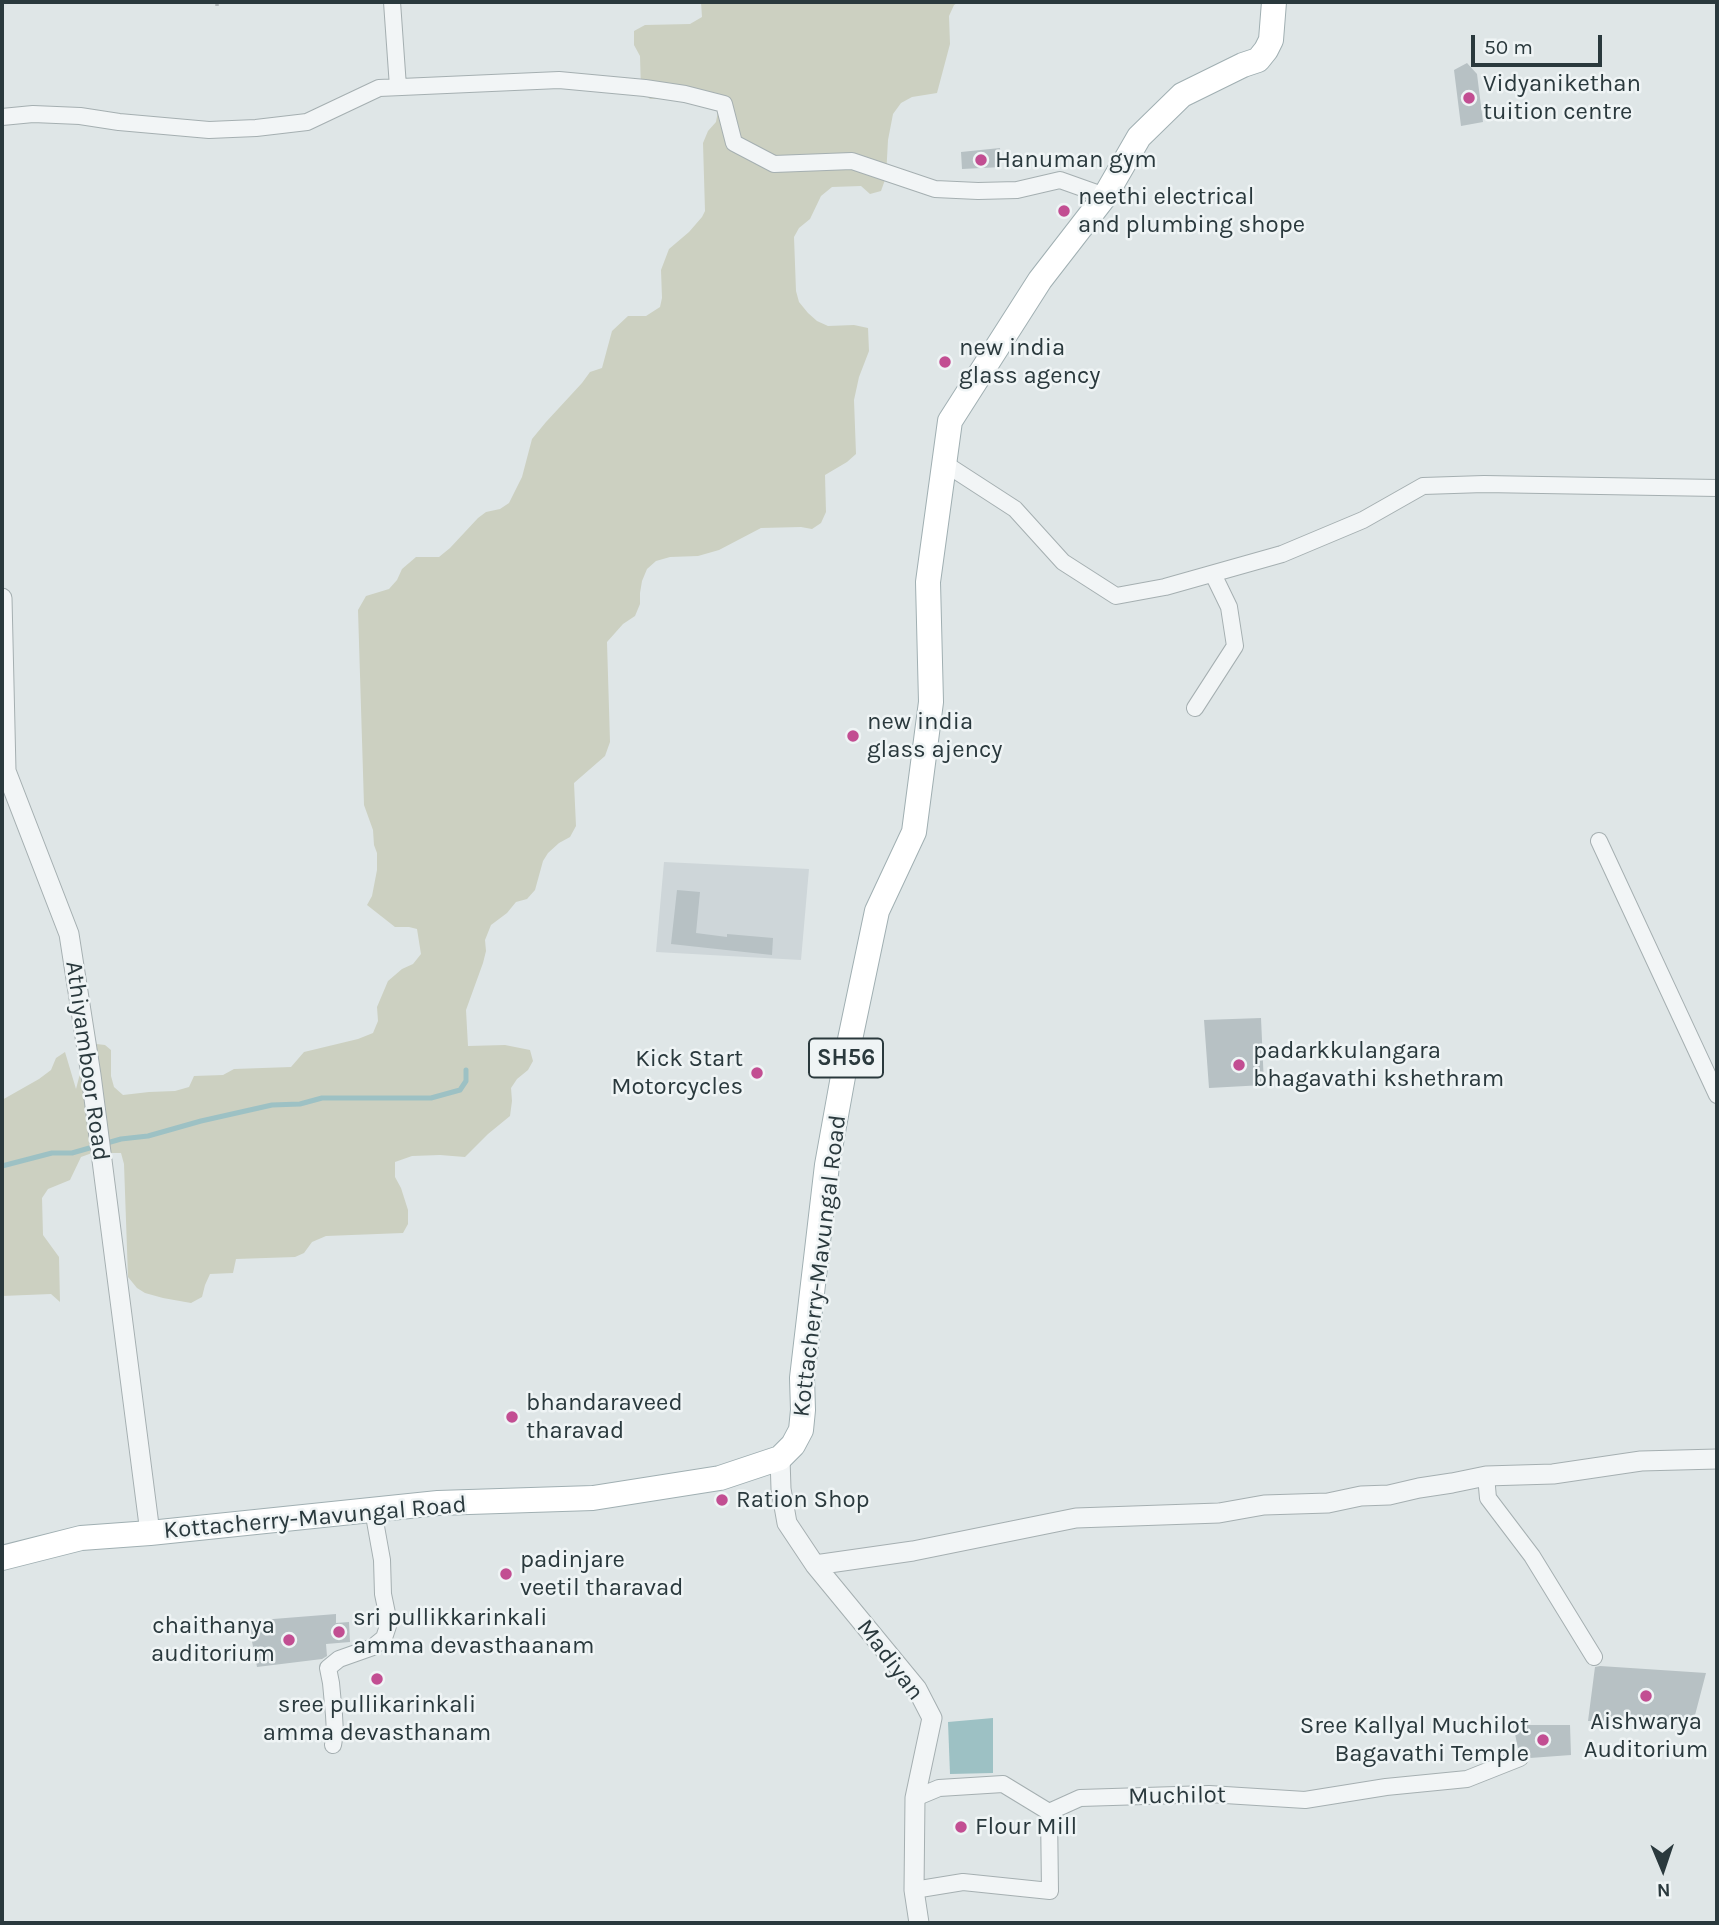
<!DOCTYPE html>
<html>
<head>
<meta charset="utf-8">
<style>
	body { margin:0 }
	#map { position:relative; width:1719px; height:1925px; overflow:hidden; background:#dfe6e7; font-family:Karla,sans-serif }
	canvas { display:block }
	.frame { position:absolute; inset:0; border:4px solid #2a393d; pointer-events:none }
	.north { position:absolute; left:1628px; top:1834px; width:70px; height:70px; -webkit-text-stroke:5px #eff4f5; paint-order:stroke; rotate:178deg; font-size:19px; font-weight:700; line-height:28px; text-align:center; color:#2a393d }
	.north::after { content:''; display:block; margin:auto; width:24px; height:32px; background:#2a393d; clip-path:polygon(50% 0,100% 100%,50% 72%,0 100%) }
	.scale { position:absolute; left:1471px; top:35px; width:131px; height:32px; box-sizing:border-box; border:4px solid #2a393d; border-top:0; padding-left:9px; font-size:21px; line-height:24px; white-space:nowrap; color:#2a393d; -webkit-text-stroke:5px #eff4f5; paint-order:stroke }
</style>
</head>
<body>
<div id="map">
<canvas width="1719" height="1925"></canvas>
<div class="frame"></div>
<div class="north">N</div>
<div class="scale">50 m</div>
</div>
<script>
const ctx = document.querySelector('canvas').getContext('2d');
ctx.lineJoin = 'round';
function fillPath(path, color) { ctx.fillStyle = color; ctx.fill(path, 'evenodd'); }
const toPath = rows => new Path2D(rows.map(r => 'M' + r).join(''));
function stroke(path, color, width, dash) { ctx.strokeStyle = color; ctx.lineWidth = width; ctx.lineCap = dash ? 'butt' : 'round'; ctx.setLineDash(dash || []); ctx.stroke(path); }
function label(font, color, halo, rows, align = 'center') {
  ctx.font = font + ' Karla,sans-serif'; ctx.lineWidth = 5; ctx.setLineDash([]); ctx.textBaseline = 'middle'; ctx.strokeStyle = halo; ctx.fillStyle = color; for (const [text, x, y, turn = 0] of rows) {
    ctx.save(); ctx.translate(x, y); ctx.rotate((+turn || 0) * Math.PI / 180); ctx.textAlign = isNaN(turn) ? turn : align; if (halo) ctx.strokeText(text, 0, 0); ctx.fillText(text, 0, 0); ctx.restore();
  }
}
fillPath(toPath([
	[664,862,809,869,801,960,656,952]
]), '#ced6d9');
fillPath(toPath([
	[701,2,959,2,954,5,949,16,950,44,937,93,912,97,901,103,893,114,888,140,886,177,881,191,870,194,861,186,832,187,821,196,810,219,799,228,794,237,796,291,799,302,808,313,817,321,828,326,854,325,868,328,869,351,859,377,854,400,856,454,847,462,825,475,826,512,821,523,812,529,801,527,761,528,719,550,698,556,670,557,656,561,647,569,642,581,640,593,640,604,635,616,623,624,607,642,610,742,605,756,574,783,576,826,570,837,559,843,548,853,543,861,535,890,527,899,516,902,507,913,491,925,485,940,486,951,483,963,466,1010,468,1046,505,1045,530,1050,533,1061,528,1070,517,1079,511,1088,512,1101,510,1116,488,1134,465,1157,440,1155,412,1156,395,1162,395,1177,401,1188,408,1210,408,1224,403,1233,326,1236,312,1242,304,1253,295,1257,236,1259,233,1273,210,1274,205,1285,202,1297,191,1303,163,1298,145,1293,137,1288,128,1277,124,1164,121,1153,92,1153,81,1157,70,1180,48,1189,42,1198,43,1235,59,1257,60,1302,51,1294,2,1296,2,1100,39,1079,51,1070,56,1058,65,1052,76,1089,88,1043,105,1045,111,1050,111,1076,114,1087,123,1095,149,1092,175,1091,189,1087,194,1076,223,1075,234,1069,291,1067,304,1052,358,1039,373,1033,378,1021,377,1007,388,981,402,969,413,964,421,954,417,929,409,927,395,927,367,905,372,896,377,870,377,853,374,845,373,830,364,805,358,610,366,596,389,589,397,580,402,569,416,557,439,557,450,548,478,518,486,512,500,509,509,503,522,477,532,439,546,422,582,383,590,372,602,368,612,331,628,316,646,316,660,307,662,298,661,270,669,249,689,232,702,217,705,211,703,143,708,131,716,122,719,105,713,97,650,99,641,90,640,56,634,45,634,31,645,25,690,24,702,17]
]), '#ccd0c1');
fillPath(toPath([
	[993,1718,993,1773,950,1774,948,1722]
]), '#9dc1c4');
stroke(toPath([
	[2,1166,52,1153,72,1153,121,1139,148,1136,201,1121,272,1105,300,1104,322,1098,431,1098,460,1090,466,1081,466,1070]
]), '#9dc1c4', 5);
fillPath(toPath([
	[1467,63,1477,74,1483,122,1461,126,1454,70],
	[1000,148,1002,167,962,169,961,152],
	[677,890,700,892,696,933,727,937,727,934,773,938,772,955,671,944],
	[1261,1018,1264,1085,1209,1088,1204,1020],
	[336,1614,336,1623,349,1622,350,1642,326,1644,327,1656,322,1659,257,1667,248,1621],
	[1600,1666,1706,1673,1694,1719,1588,1721,1595,1667],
	[1513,1725,1570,1725,1571,1755,1530,1758,1527,1750,1518,1748]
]), '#b7c1c4');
const minor = toPath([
	[392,2,398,87],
	[2,117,33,114,80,116,119,122,209,130,256,128,307,122,379,88,559,80,645,88,685,94,724,104,734,143,774,164,852,161,935,189,978,191,1017,190,1060,180,1105,196],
	[944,463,1015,509,1063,562,1116,596,1165,587,1282,554,1363,520,1423,486,1484,484,1717,488],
	[1195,708,1235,646,1229,607,1213,574],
	[1599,841,1717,1095],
	[1486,1476,1488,1498,1532,1556,1594,1657],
	[333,1745,335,1733,334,1715,331,1683,328,1668,339,1659,373,1647,384,1638,389,1623,383,1594,382,1560,373,1510],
	[915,1798,939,1788,1003,1784,1049,1812],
	[914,1890,963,1882,1050,1891,1049,1812,1080,1798,1209,1794,1305,1800,1386,1787,1467,1779,1520,1758]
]);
const tertiary = toPath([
	[2,598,6,771,69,934,91,1075,150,1533],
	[780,1458,781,1489,787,1523,815,1565,917,1689,932,1718,915,1798,914,1890,919,1923],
	[815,1565,913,1551,1076,1518,1219,1513,1264,1505,1328,1503,1361,1496,1389,1495,1419,1488,1452,1483,1486,1476,1553,1474,1641,1461,1717,1459]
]);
const primary = toPath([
	[2,1558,81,1538,150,1533,438,1503,593,1498,720,1478,780,1458,793,1445,801,1430,803,1410,802,1378,827,1165,848,1049,877,911,914,832,931,702,928,582,950,421,1040,280,1105,196,1139,137,1182,95,1243,65,1258,60,1266,50,1271,40,1274,2]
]);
stroke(minor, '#a5afb1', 18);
stroke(tertiary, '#a5afb1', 21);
stroke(primary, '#a0afb2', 26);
stroke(toPath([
	[217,6,217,2]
]), '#b2b9bb', 3.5, [5, 5]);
stroke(minor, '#f2f5f6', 16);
stroke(tertiary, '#f2f5f6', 19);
stroke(primary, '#fff', 24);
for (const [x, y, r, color] of [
	[1469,98,7,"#c24e92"],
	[981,160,7,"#c24e92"],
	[1064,211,7,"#c24e92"],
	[945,362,7,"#c24e92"],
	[853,736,7,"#c24e92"],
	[1239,1065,7,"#c24e92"],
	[757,1073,7,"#c24e92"],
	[512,1417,7,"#c24e92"],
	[722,1500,7,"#c24e92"],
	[506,1574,7,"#c24e92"],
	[339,1632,7,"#c24e92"],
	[289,1640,7,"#c24e92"],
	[377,1679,7,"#c24e92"],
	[1646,1696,7,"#c24e92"],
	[1543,1740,7,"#c24e92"],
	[961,1827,7,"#c24e92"]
]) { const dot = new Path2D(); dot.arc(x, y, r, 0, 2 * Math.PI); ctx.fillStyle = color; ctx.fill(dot); stroke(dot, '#eff4f5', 2.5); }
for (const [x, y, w] of [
	[846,1058,74]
]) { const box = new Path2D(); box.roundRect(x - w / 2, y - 19.5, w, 39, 5); ctx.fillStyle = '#eff4f5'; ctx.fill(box); stroke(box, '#2a393d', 2); }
label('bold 23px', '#2a393d', null, [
	["SH56",846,1058]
]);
label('24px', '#2a393d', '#eff4f5', [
	["Vidyanikethan",1483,84],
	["tuition centre",1483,112],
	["Hanuman gym",995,160],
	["neethi electrical",1078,197],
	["and plumbing shope",1078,225],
	["new india",959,348],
	["glass agency",959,376],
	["new india",867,722],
	["glass ajency",867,750],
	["padarkkulangara",1253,1051],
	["bhagavathi kshethram",1253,1079],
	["Kick Start",743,1059,"right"],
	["Motorcycles",743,1087,"right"],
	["bhandaraveed",526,1403],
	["tharavad",526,1431],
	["Ration Shop",736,1500],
	["padinjare",520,1560],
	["veetil tharavad",520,1588],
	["sri pullikkarinkali",353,1618],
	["amma devasthaanam",353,1646],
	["chaithanya",275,1626,"right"],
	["auditorium",275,1654,"right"],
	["sree pullikarinkali",377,1705,"center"],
	["amma devasthanam",377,1733,"center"],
	["Aishwarya",1646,1722,"center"],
	["Auditorium",1646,1750,"center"],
	["Sree Kallyal Muchilot",1529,1726,"right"],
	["Bagavathi Temple",1529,1754,"right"],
	["Flour Mill",975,1827]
], 'left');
label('24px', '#2a393d', '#eff4f5', [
	["Athiyamboor Road",87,1061,82],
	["Kottacherry-Mavungal Road",820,1266,-83],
	["Kottacherry-Mavungal Road",315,1518,-5],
	["Madiyan",890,1660,53],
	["Muchilot",1177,1796,-1]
]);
</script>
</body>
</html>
